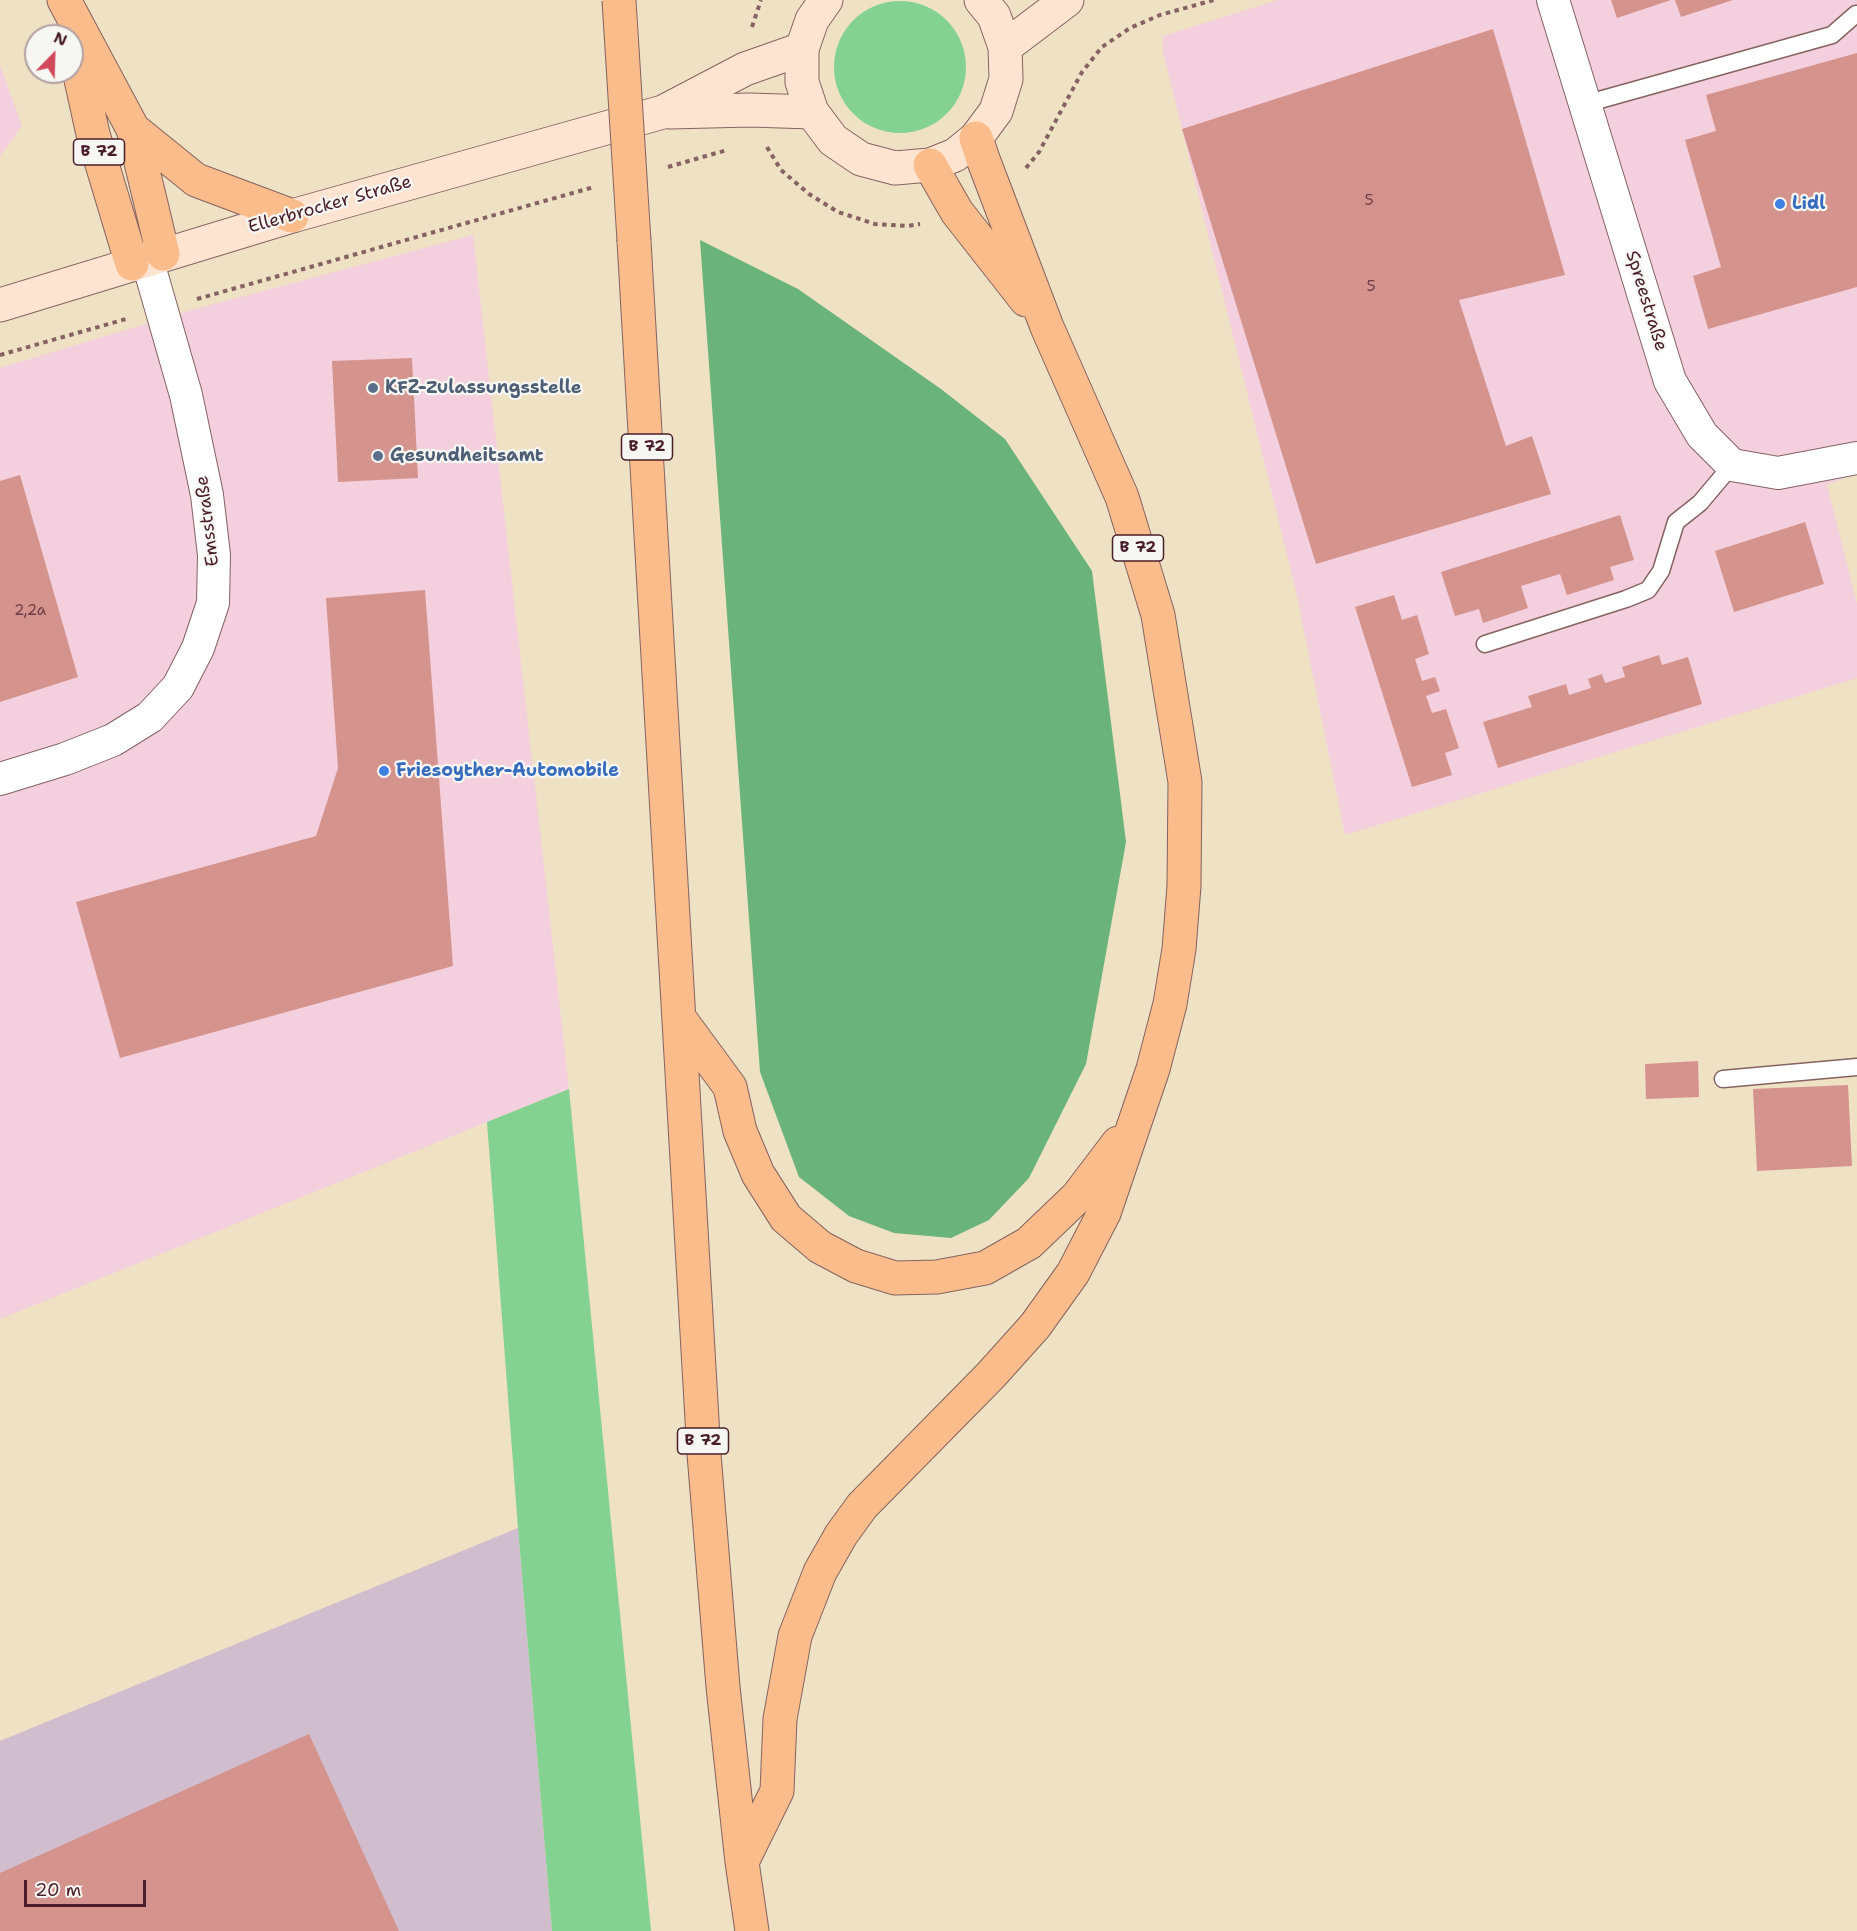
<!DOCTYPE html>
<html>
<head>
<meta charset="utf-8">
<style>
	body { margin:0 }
	#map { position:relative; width:1857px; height:1931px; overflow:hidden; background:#efe1c4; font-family:"Shantell Sans",sans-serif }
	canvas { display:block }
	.north { position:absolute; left:24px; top:24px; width:60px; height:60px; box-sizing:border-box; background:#f6f6f2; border:2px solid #b1a0a2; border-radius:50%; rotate:23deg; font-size:16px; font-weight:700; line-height:24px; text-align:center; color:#4a1f2b }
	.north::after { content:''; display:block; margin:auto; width:21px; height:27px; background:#d1495b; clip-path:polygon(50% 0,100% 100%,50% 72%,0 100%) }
	.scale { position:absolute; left:24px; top:1880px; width:122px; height:27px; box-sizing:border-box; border:3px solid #4a1f2b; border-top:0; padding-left:8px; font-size:18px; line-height:21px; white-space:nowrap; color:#4a1f2b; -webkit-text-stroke:4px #f6f6f2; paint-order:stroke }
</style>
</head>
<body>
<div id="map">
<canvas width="1857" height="1931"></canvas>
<div class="north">N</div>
<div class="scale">20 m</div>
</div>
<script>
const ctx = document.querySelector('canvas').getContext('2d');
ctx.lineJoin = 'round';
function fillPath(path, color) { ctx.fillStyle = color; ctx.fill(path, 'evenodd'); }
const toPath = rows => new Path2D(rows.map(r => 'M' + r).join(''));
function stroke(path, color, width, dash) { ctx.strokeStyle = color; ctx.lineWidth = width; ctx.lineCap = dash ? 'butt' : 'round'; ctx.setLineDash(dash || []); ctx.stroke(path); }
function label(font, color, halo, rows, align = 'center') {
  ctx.font = font + ' "Shantell Sans",sans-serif'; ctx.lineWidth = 4.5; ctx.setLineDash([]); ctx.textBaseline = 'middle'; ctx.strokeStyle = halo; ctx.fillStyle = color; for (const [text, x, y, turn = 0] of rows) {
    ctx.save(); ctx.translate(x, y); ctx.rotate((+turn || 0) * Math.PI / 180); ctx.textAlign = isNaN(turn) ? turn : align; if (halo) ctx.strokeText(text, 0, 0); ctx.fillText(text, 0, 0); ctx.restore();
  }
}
fillPath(toPath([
	[1278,0,1857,0,1857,473,1827,485,1857,604,1857,678,1345,835,1296,591,1163,52,1163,36],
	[0,65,22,126,0,156],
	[473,235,569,1089,0,1319,0,368,192,310]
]), '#f4cfdd');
fillPath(toPath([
	[518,1528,552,1931,0,1931,0,1741]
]), '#d0bdcd');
fillPath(toPath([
	'834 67a66 66 0 1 1 132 0a66 66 0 1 1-132 0Z',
	[569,1089,619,1604,651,1931,552,1931,518,1528,487,1122]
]), '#83d291');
fillPath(toPath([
	[700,240,798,289,941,389,1005,439,1092,571,1126,842,1086,1064,1029,1178,989,1220,951,1238,894,1233,849,1216,799,1177,760,1072]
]), '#6ab47b');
fillPath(toPath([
	[1611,0,1671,0,1617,18],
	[1675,0,1733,0,1681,17],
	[1493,29,1565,275,1459,300,1506,446,1532,436,1551,494,1316,564,1182,129],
	[1857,53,1857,287,1708,329,1693,276,1721,267,1685,140,1716,131,1706,95],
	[412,358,418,478,338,482,332,361],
	[20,475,78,677,0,702,0,481],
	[1620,515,1634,560,1610,567,1614,580,1567,595,1560,574,1521,586,1528,608,1483,623,1479,609,1455,616,1441,572],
	[1805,522,1824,584,1734,612,1715,551],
	[425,590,453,966,120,1058,76,902,316,836,338,768,326,598],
	[1394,595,1402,620,1417,615,1429,654,1415,659,1422,681,1435,677,1440,691,1426,696,1432,713,1446,709,1459,748,1445,753,1452,775,1412,787,1355,607],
	[1659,655,1662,665,1688,657,1702,704,1498,768,1483,722,1532,707,1528,696,1566,684,1569,695,1591,688,1588,679,1602,674,1605,683,1625,677,1622,667],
	[1698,1061,1699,1097,1646,1099,1645,1064],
	[1848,1085,1852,1166,1757,1171,1753,1089],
	[309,1734,399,1931,0,1931,0,1873]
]), '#d5938d');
const lane = toPath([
	[1585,104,1832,35,1856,14],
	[1485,644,1626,599,1648,590,1661,571,1676,522,1700,503,1732,465],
	[1723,1079,1857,1067]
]);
const street = toPath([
	[1553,0,1670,381,1702,435,1732,465,1778,473,1857,458],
	[0,779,65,759,113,740,150,717,178,687,198,648,213,603,214,555,207,495,186,395,147,259]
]);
const secondary = toPath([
	[826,0,812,20,802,49,802,82,812,112,833,140,861,159,895,168,930,165,955,155,976,138,996,111,1006,79,1005,47,994,16,981,0],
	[1005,47,1067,0],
	[670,112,750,110,812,112],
	[0,305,292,216,663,112,745,69,802,49]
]);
const highway = toPath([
	[64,0,133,129,163,254],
	[72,39,93,134,132,264],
	[133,129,196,180,292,216],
	[930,165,957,212,1026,300],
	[634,241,704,1454,723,1687,742,1862,752,1931],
	[680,1019,730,1087,740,1131,758,1174,786,1218,820,1247,856,1266,895,1278,937,1277,985,1268,1029,1243,1077,1197,1118,1143],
	[742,1862,777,1791,780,1719,795,1636,820,1572,841,1535,862,1506,991,1375,1035,1326,1073,1273,1104,1213,1153,1069,1170,1004,1179,949,1184,886,1185,782,1158,615,1122,497,1047,327,983,159,976,138]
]);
stroke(lane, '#846361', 19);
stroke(street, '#846361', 34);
stroke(secondary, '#846361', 35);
stroke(highway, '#846361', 35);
stroke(toPath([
	[752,27,761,0],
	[767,147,781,170,809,194,838,212,875,224,907,226,920,224],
	[668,167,727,150],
	[1026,168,1039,152,1082,72,1102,47,1130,28,1160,15,1214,0],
	[197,299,594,187],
	[0,355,126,319]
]), '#846361', 4, [4.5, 4.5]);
stroke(lane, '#fff', 16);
stroke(street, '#fff', 32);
stroke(secondary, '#fde4d0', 33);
stroke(highway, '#f9bc8a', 33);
const highwayBridge = toPath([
	[619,0,634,241]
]);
stroke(highwayBridge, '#846361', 35, []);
stroke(highwayBridge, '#f9bc8a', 33);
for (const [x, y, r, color] of [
	[1780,204,6,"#3f7fe0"],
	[373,388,6,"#5c6f8a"],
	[378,456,6,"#5c6f8a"],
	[384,771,6,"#3f7fe0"]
]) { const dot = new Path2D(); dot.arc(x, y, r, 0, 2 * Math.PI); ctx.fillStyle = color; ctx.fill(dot); stroke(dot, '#f6f6f2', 2); }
label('15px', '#6d3c44', null, [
	["5",1369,201],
	["5",1371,287],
	["2,2a",30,611]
]);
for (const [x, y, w] of [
	[99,152,51],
	[647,447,51],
	[1138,548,51],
	[703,1441,51]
]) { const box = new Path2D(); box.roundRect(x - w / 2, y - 13, w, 26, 4.5); ctx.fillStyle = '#f6f6f2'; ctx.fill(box); stroke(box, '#4a1f2b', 1.5); }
label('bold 16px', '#4a1f2b', null, [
	["B 72",99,152],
	["B 72",647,447],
	["B 72",1138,548],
	["B 72",703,1441]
]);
label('bold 18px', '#366cbe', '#f6f6f2', [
	["Lidl",1792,204],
	["Friesoyther-Automobile",396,771]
], 'left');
label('18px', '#4a1f2b', '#f6f6f2', [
	["Ellerbrocker Straße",330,205,-16],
	["Spreestraße",1646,301,73],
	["Emsstraße",208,521,-97]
]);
label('bold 18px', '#4e5e75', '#f6f6f2', [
	["KFZ-Zulassungsstelle",385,388],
	["Gesundheitsamt",390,456]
], 'left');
</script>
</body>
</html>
